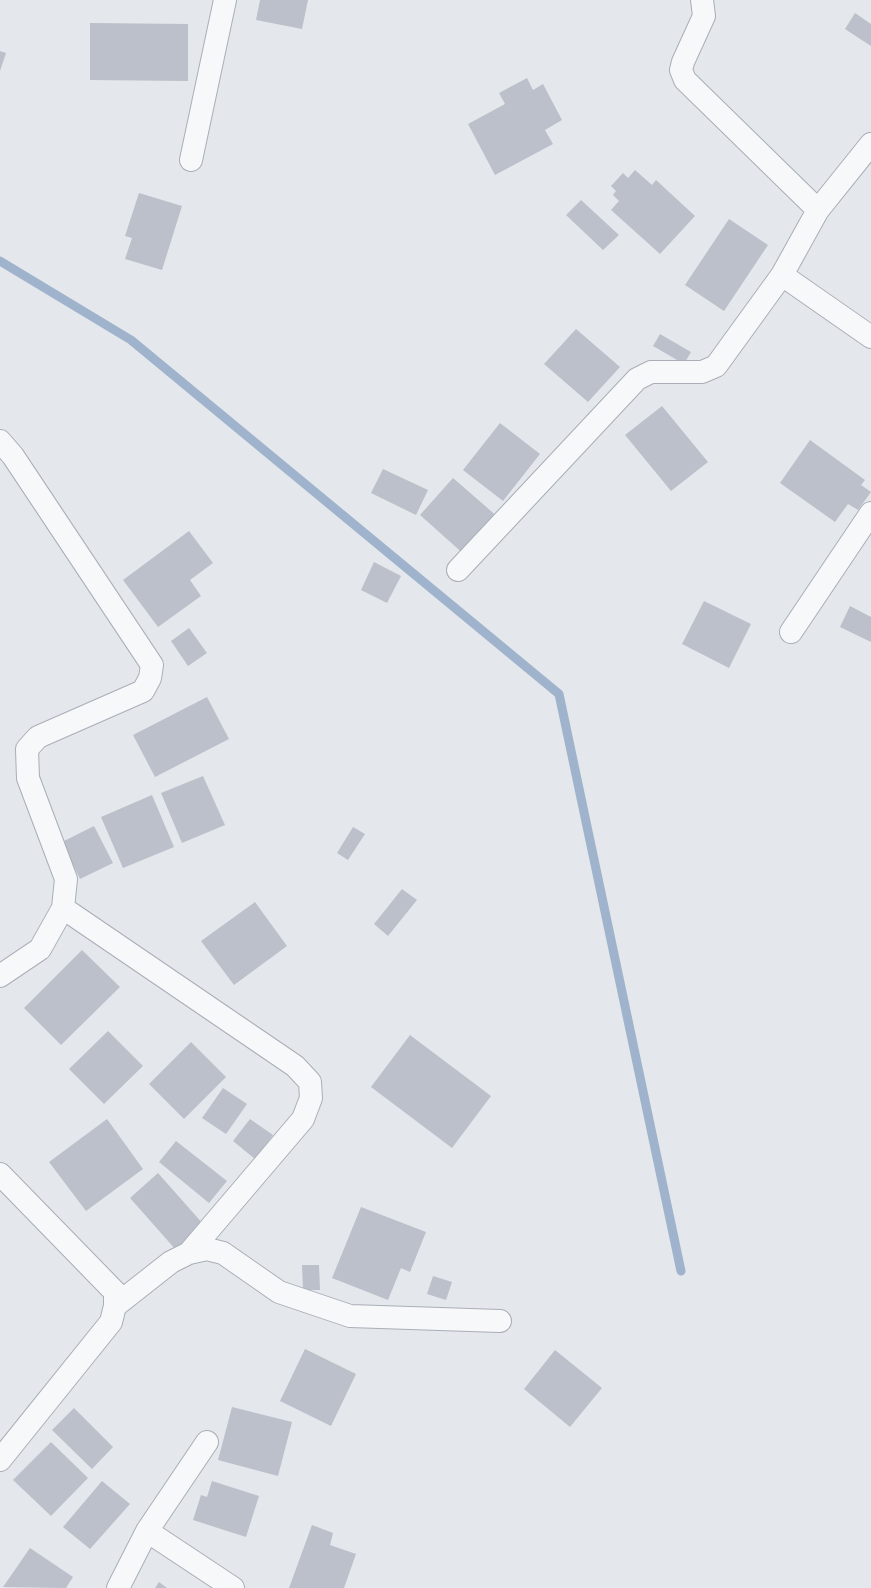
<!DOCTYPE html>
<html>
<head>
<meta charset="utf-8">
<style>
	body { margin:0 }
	canvas { display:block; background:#e4e7ec }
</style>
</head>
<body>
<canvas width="871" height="1588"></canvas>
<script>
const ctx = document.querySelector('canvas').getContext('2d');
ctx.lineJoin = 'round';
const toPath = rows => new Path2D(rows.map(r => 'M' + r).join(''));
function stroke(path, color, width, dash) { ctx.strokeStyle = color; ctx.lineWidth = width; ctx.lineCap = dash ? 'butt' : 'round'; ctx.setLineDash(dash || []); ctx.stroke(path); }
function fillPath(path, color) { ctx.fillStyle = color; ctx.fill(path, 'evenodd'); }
stroke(toPath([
	[0,261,131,340,559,694,681,1271]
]), '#9fb4cc', 9);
fillPath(toPath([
	[260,0,308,0,302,29,256,20],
	[855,13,871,24,871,46,845,29],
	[90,23,188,24,188,81,90,80],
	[0,51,6,53,0,71],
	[527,78,533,90,543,84,562,120,545,130,553,144,495,175,468,124,505,104,499,93],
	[635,170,652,185,656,180,695,216,660,254,611,210,619,201,613,195,616,191,611,186,623,173,628,178],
	[139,193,182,206,162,270,125,259,132,238,125,236],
	[581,200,619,235,603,250,566,215],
	[729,219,768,245,724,311,685,285],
	[576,329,620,367,588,402,544,364],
	[660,334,691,352,684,364,653,346],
	[662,406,708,462,671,491,625,435],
	[500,423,540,454,503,501,463,470],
	[810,440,865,480,861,485,871,492,858,510,848,504,835,522,780,483],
	[383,469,428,490,416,515,371,493],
	[453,478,499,518,466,556,420,515],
	[189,531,213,563,190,580,201,596,158,627,123,580],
	[374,562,401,576,387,603,361,590],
	[704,601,751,624,729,668,682,644],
	[850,606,871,617,871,642,840,627],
	[189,628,207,653,188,666,171,641],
	[207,697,229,739,155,777,133,735],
	[203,776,225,825,182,843,161,793],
	[152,795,174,847,123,868,101,817],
	[94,826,113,863,80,879,62,842],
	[353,827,365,834,348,860,337,853],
	[402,889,417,900,388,936,374,924],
	[255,902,287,946,234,985,201,941],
	[82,950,120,987,61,1045,24,1008],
	[108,1031,143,1066,104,1104,69,1069],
	[410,1035,491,1096,452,1148,371,1087],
	[191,1042,226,1077,184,1119,149,1084],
	[223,1088,247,1104,226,1134,202,1118],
	[107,1119,143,1169,86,1211,49,1162],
	[250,1119,273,1135,255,1159,233,1141],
	[176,1141,227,1181,209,1203,159,1162],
	[158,1173,204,1225,176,1250,130,1198],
	[361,1207,426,1232,410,1272,401,1268,388,1300,332,1278],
	[302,1265,319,1265,320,1290,303,1290],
	[433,1276,452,1282,446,1300,427,1294],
	[305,1349,356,1374,331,1426,280,1401],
	[555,1350,602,1388,570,1427,524,1389],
	[232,1407,292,1422,278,1476,218,1460],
	[74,1408,113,1447,92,1469,52,1430],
	[51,1442,88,1478,51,1516,13,1480],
	[102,1481,130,1504,90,1549,63,1527],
	[212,1481,259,1496,246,1537,193,1520,201,1495,207,1497],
	[312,1525,333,1533,330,1545,356,1554,344,1588,289,1588],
	[30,1548,73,1577,66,1588,3,1587],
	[159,1582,167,1588,155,1588]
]), '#bbc0ca');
const minor = toPath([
	[191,160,225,0],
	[818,210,871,144],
	[782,275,871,337],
	[0,441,13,456,152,665,150,678,143,691,38,737,27,749,28,778,66,879,63,908,40,949,0,976],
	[458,570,637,379,651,372,702,372,716,366,782,275,818,210,685,80,681,70,683,62,704,16,702,0],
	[791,632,871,513],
	[63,908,295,1066,310,1082,311,1098,303,1119,189,1253],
	[0,1174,115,1292,115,1306,111,1322,0,1460],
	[115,1306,171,1262,189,1253,207,1249,223,1253,279,1292,350,1316,500,1321],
	[147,1531,233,1588],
	[118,1588,147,1531,207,1442]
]);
stroke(minor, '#a9aeb7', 24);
stroke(minor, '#f7f8fa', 22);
</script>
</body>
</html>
